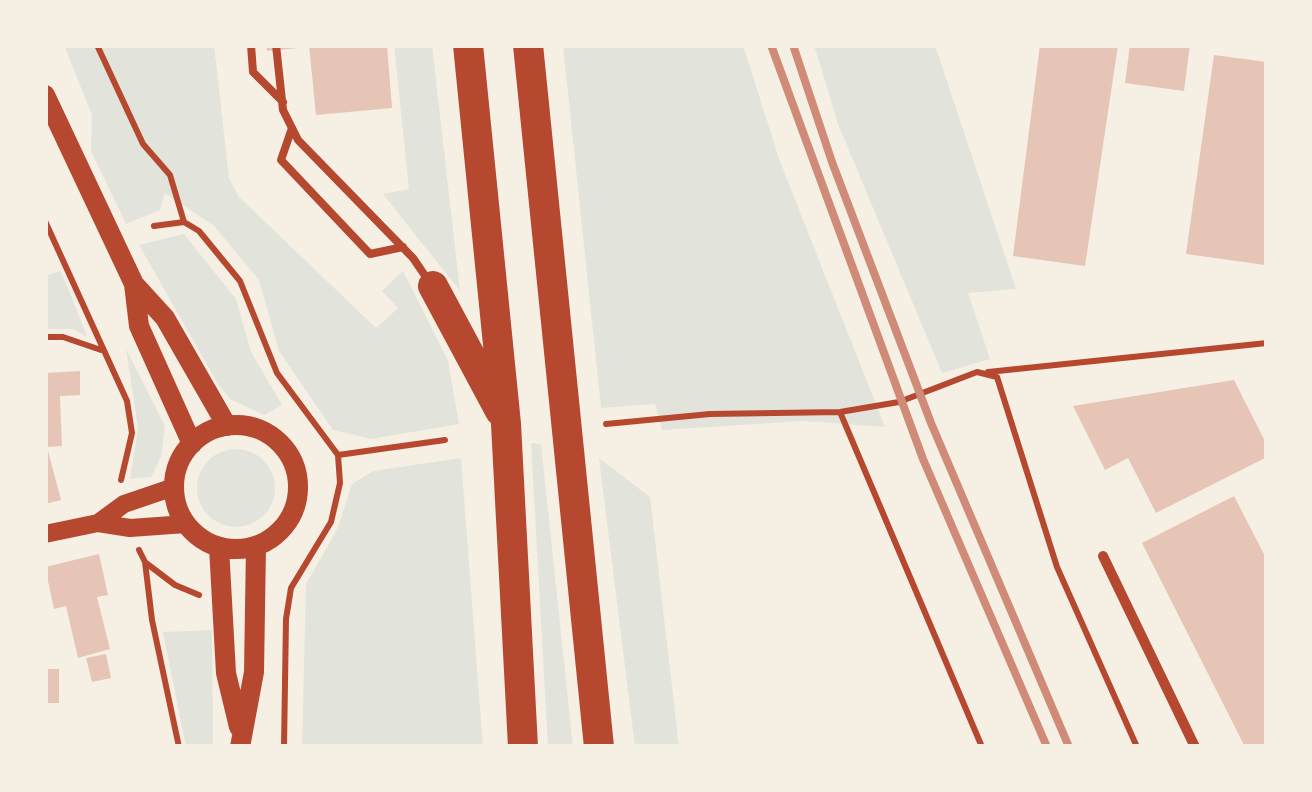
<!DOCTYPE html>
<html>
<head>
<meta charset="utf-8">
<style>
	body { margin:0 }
	#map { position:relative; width:1312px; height:792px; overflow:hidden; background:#f6efe4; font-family:"Asap Condensed",sans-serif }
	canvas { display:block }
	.frame { position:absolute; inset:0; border:48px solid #f6efe4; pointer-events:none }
</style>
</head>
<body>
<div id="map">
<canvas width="1312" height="792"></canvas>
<div class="frame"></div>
</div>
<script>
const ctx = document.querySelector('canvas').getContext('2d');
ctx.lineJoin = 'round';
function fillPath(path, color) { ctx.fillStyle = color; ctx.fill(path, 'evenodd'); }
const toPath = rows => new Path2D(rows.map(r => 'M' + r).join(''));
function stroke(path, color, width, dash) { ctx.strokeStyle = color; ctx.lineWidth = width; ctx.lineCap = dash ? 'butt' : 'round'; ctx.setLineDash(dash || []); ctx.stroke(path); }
fillPath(toPath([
	[64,45,214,45,229,178,238,196,376,328,398,308,382,291,403,271,448,361,459,424,371,439,333,430,279,351,259,280,214,226,165,193,160,210,126,224,91,151,92,115],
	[394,45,432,45,460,291,383,194,409,189],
	[563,45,743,45,779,159,885,427,804,421,662,430,655,404,601,408],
	[814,45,935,45,1016,289,968,293,990,359,942,373,838,124],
	[184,234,236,299,251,352,282,405,264,415,230,399,218,384,139,245],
	[60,271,68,288,87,337,73,329,45,329,45,276],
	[126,349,165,426,161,457,151,477,130,479,138,428],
	[531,443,541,444,573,747,548,747],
	'197 488a39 39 0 1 1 78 0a39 39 0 1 1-78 0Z',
	[461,458,483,747,302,747,306,584,337,530,352,484,373,471],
	[599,458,650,497,679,747,635,747],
	[212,630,213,747,186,747,163,632]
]), '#e2e4dc');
fillPath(toPath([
	[266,45,299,45,299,48,267,51],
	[309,45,387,45,392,108,316,115],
	[1040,45,1118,45,1085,266,1013,256],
	[1130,45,1190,45,1184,91,1125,83],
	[1214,55,1267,62,1265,265,1186,254],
	[80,371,80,395,60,396,62,446,47,447,61,500,45,504,45,373],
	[1234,380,1267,445,1267,457,1156,513,1128,458,1105,470,1073,406],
	[1234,496,1267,560,1267,747,1245,747,1142,543],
	[99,554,108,595,97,597,110,649,78,658,66,606,54,609,45,567],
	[106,654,111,678,92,682,86,658],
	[45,669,59,669,59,703,45,703]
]), '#e6c5b7');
stroke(toPath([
	[97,45,143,144,170,175,184,222,199,231,240,281,277,373,338,455,340,483,331,522,291,588,286,619,284,747],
	[45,221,127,401,132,433,121,480],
	[154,226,184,222],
	[45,337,63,337,101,350],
	[988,372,1267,343],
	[840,412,982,747],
	[606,424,710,414,840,412,899,402,977,372,997,377,1057,567,1137,747],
	[338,455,445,440],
	[139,550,145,562,152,620,179,747],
	[146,563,175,585,199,595]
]), '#b5482f', 6);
stroke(toPath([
	[251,45,253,72,283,102],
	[276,45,283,110,298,140,413,258,428,280],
	[292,128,281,160,370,254,403,247]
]), '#b5482f', 8);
stroke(toPath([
	[1103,556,1195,747]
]), '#b5482f', 10);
stroke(toPath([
	[98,523,124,504,174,487],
	[45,534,98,523,130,528,186,524]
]), '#b5482f', 18);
stroke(toPath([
	[45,95,134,284,165,318,227,426],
	[134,284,139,326,192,444],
	'174 487a62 62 0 1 1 124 0a62 62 0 1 1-124 0Z',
	[219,547,226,673,239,727],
	[240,747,254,672,256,546]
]), '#b5482f', 20);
stroke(toPath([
	[468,45,506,424,523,747],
	[528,45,599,747],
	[433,286,500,411]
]), '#b5482f', 30);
stroke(toPath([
	[771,45,923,459,1047,747],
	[793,45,832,162,931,423,1069,747]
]), '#cf8b77', 8);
</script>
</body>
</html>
